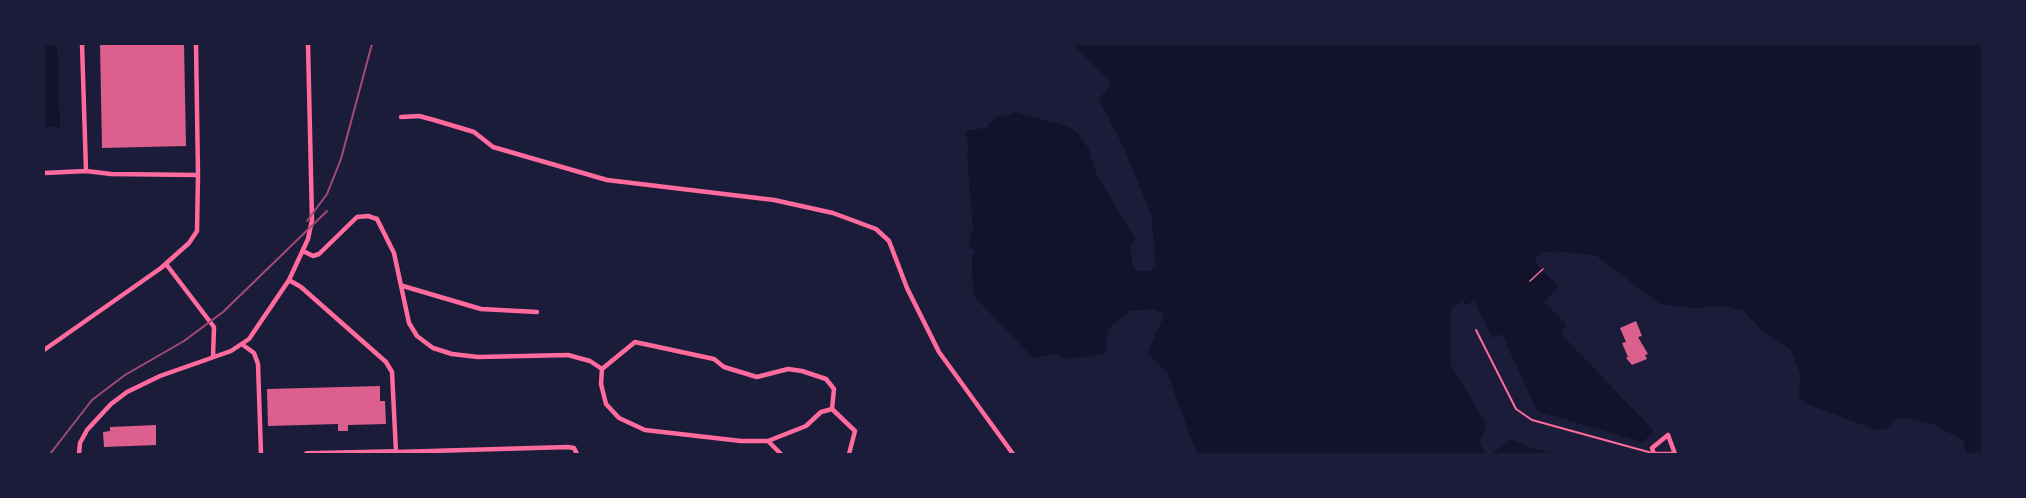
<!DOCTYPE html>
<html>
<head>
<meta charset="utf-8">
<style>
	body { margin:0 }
	#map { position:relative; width:2026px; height:498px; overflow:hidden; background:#1b1b3a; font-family:"Archivo Narrow",sans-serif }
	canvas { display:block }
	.frame { position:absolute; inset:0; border:45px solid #1b1b3a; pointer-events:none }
</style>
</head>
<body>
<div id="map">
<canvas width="2026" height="498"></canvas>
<div class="frame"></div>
</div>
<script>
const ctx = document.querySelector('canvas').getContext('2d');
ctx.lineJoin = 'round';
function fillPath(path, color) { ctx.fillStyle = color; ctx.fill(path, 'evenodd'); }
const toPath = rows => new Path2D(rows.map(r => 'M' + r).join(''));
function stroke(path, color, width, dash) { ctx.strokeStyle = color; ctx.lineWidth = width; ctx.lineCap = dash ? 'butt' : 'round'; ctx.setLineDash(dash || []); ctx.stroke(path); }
fillPath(toPath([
	[44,44,57,44,60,127,44,127],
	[1073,44,1982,44,1982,454,1966,454,1963,440,1933,424,1899,417,1886,429,1876,430,1805,403,1799,396,1800,373,1790,349,1762,331,1744,311,1727,306,1693,308,1660,304,1597,256,1554,251,1541,252,1535,259,1538,266,1559,286,1544,302,1567,325,1560,333,1654,431,1643,442,1537,411,1502,334,1492,338,1474,301,1465,305,1463,301,1451,309,1451,365,1484,420,1485,430,1479,442,1485,453,1489,454,1197,454,1167,372,1147,353,1165,314,1153,309,1130,311,1109,328,1105,353,1070,359,1057,354,1033,358,973,295,972,256,975,252,968,246,973,228,967,156,969,150,965,131,985,128,997,116,1006,117,1015,112,1066,126,1076,132,1089,149,1096,173,1135,239,1131,246,1132,264,1137,271,1150,271,1156,265,1151,213,1121,142,1099,99,1112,83],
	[1511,440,1529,447,1555,454,1491,454]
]), '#12122b');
fillPath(toPath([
	[100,44,184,44,186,146,102,148],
	[1636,321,1642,336,1638,337,1648,354,1645,355,1647,359,1632,365,1626,358,1628,357,1622,343,1626,342,1620,328],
	[380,386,380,401,385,401,386,424,348,425,348,431,338,431,338,424,268,426,267,389],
	[156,425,156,445,104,447,103,432,110,431,110,427]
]), '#dd5f8e');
stroke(toPath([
	[1530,281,1543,269]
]), '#ff6b9d', 1.5);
stroke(toPath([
	[1476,330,1516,409,1532,420,1652,453]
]), '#ff6b9d', 2);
stroke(toPath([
	[82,44,86,171],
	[196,44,198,175],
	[401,117,419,116,434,120,474,132,493,147,607,180,774,200,833,213,876,229,889,241,907,288,939,352,1013,454],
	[44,173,86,171,111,174,198,175,197,231,189,243,161,268,44,350],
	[303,251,313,256,319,254,357,217,368,216,377,219,394,253,409,323,417,336,433,348,452,354,478,357,568,355,590,361,602,369,635,342,714,359,724,367,757,377,788,369,802,371,826,379,834,389,832,409],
	[166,264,214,327,213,357],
	[289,280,301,287,386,362,392,372,396,452,568,447,574,448,577,454],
	[403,286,481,309,537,312],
	[243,345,254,353,258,364,261,454],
	[602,369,601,384,606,404,619,418,645,430,741,441,768,441,806,426,821,412,832,409,855,431,849,454],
	[768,441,781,454],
	[79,454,80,443,87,430,111,404,127,392,160,376,231,351,249,339,289,280,308,239,312,220,308,44],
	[1675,454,1654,454,1652,448,1668,435,1675,454]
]), '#ff6b9d', 4.5);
stroke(toPath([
	[307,454,396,452,396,454]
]), '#ff6b9d', 6);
stroke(toPath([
	[307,221,327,194,341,159,372,44],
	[50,454,92,400,125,375,184,341,223,312,327,211]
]), '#a44b75', 2);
</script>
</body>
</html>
